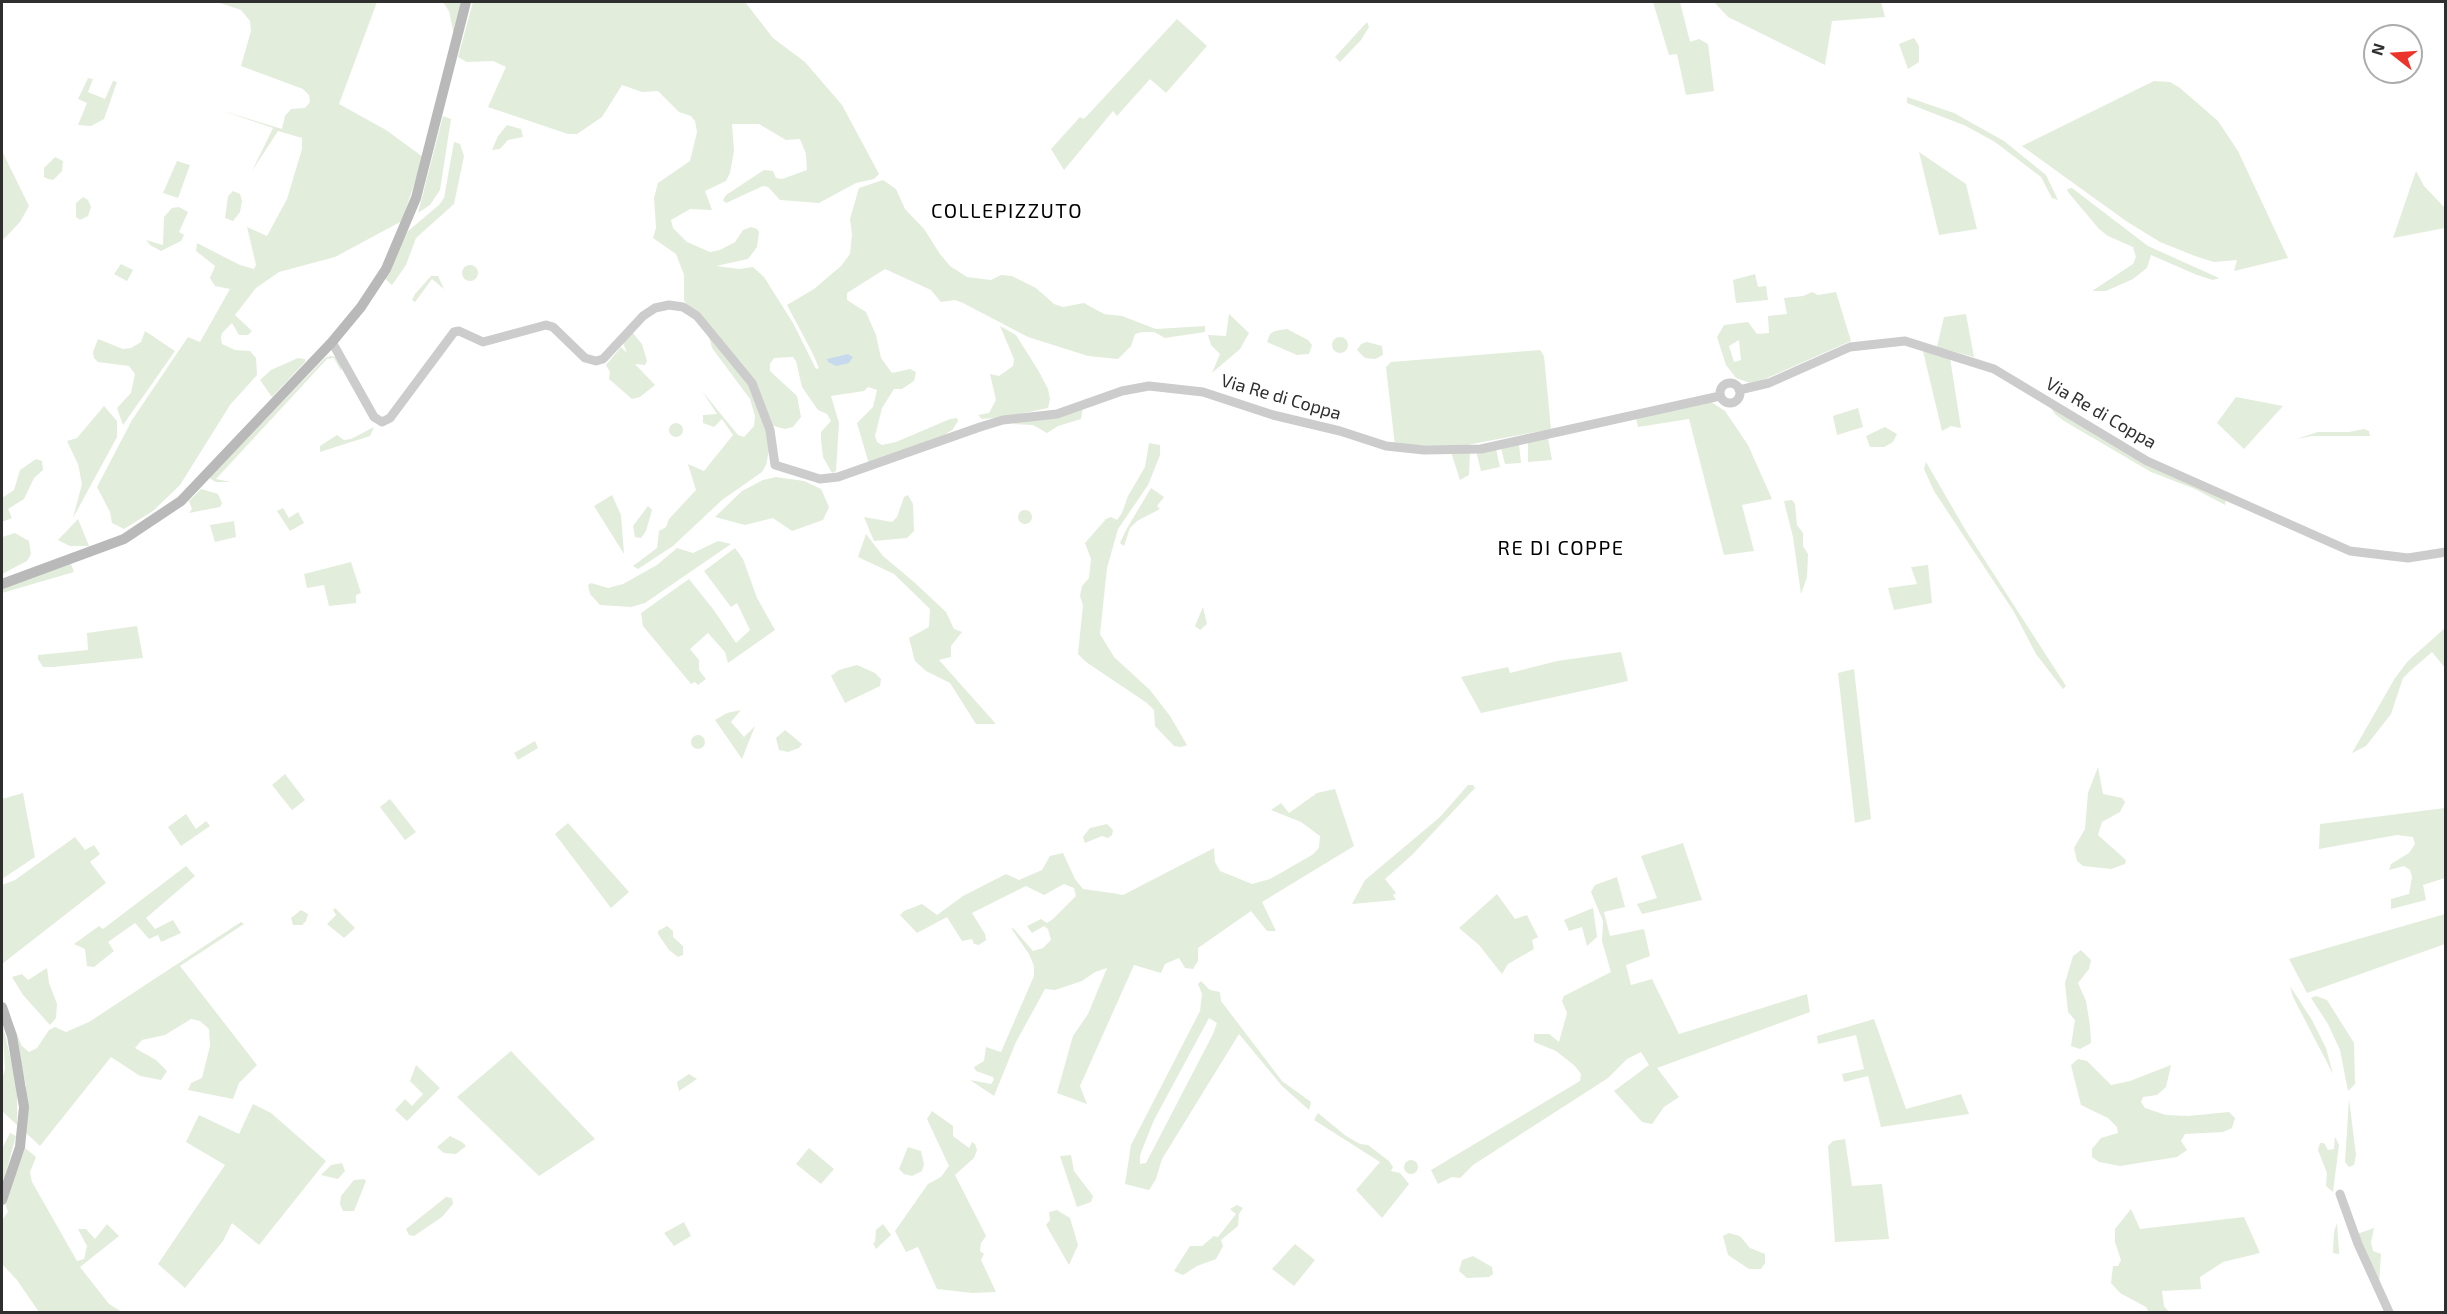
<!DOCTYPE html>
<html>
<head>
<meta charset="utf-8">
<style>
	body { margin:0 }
	#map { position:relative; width:2447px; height:1314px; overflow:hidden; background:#fff; font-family:"Exo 2",sans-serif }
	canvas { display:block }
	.frame { position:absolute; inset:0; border:3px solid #2f2f2f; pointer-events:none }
	.north { position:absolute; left:2363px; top:24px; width:60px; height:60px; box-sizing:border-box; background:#fff; border:2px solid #acacac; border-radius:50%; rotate:287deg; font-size:16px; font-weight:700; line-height:24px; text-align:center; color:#2f2f2f }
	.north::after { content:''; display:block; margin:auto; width:21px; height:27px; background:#ec342a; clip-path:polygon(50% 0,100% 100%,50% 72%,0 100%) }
</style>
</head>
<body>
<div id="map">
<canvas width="2447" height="1314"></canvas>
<div class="frame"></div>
<div class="north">N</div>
</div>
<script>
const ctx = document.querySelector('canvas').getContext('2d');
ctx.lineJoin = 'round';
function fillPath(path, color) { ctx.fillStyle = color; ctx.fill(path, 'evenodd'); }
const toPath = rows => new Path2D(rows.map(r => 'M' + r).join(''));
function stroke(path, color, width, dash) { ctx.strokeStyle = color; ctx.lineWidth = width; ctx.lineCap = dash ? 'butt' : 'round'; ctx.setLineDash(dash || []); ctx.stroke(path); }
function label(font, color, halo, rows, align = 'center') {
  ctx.font = font + ' "Exo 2",sans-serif'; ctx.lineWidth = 6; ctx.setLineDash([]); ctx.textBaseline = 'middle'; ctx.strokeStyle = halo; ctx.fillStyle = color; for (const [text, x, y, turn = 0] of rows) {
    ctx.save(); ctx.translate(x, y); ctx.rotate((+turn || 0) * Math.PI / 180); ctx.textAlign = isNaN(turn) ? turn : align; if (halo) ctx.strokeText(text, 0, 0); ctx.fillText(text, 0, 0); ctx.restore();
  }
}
fillPath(toPath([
	[217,2,377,2,339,104,386,130,423,157,402,221,335,257,279,272,256,288,235,315,252,331,248,335,239,335,232,323,222,333,221,338,222,344,235,350,250,351,256,358,257,375,230,405,180,485,153,511,124,529,112,523,110,512,97,487,132,420,188,337,200,342,230,289,215,286,210,278,215,266,196,251,197,243,240,265,254,269,256,265,247,227,267,236,287,199,302,149,302,138,278,131,252,171,273,128,220,110,282,129,285,116,291,109,305,108,310,102,309,95,303,89,241,66,251,31,250,21,241,10],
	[443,2,462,2,454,35,449,11],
	[473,2,745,2,773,38,805,62,842,105,879,174,874,179,856,183,819,203,780,200,768,187,763,186,726,203,723,200,726,195,764,170,773,171,776,178,782,179,807,170,806,154,800,139,786,140,759,124,732,124,734,151,730,173,726,181,705,191,712,210,690,209,671,220,673,228,687,242,710,252,720,250,735,242,743,230,751,227,757,229,759,232,757,247,748,259,716,266,739,269,753,267,764,277,793,323,816,369,819,368,813,354,787,305,814,289,841,266,850,254,852,235,850,219,859,188,883,180,896,189,905,209,924,229,940,254,950,266,967,277,991,280,1001,275,1012,276,1036,288,1054,304,1063,307,1084,303,1104,314,1122,316,1156,329,1205,326,1205,332,1165,338,1154,332,1142,332,1135,334,1131,346,1118,359,1088,356,1028,337,963,303,955,300,941,302,931,290,885,269,847,293,847,300,866,312,876,335,881,358,892,373,910,369,916,372,914,381,902,389,894,389,882,408,875,436,877,442,882,445,896,442,950,419,957,418,958,421,953,429,939,439,869,464,857,423,873,407,877,390,868,387,864,391,831,396,839,423,836,471,832,473,823,457,821,440,821,432,831,421,827,414,818,410,802,387,796,361,793,357,774,358,770,364,770,371,797,396,801,417,793,427,785,429,770,425,754,384,691,312,684,300,684,275,676,254,653,238,656,228,654,198,658,183,690,161,697,132,695,121,691,116,679,112,658,91,642,92,622,85,602,117,577,134,568,134,488,107,506,67,493,61,467,62,458,57],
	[1653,2,1680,2,1690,42,1699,39,1708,44,1714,91,1686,95,1677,54,1669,55],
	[1714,2,1881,2,1885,17,1832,21,1825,65,1728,17],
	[1177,19,1207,46,1166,93,1150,79,1117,116,1113,111,1064,170,1051,149,1080,117,1084,119],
	[1367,22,1369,27,1361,40,1340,62,1335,57],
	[1914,38,1919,46,1919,62,1908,69,1899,44],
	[88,78,93,79,88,92,105,99,113,81,117,82,104,119,91,126,78,125,87,103,78,99],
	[2154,81,2170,82,2180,88,2218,121,2238,151,2288,258,2234,271,2237,260,2214,262,2195,256,2160,242,2126,221,2022,146],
	[1907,97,1954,113,2004,141,2046,175,2058,200,2052,198,2041,177,1995,142,1966,126,1907,103],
	[443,116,451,119,440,190,430,205,418,213],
	[507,125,521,129,523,137,508,140,500,149,492,150,498,136],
	[454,142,460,144,464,156,454,204,416,238,406,265,392,285,384,278,408,231,439,205,444,198],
	[2,151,29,206,20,222,2,241],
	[1919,152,1966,184,1977,229,1939,235],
	[55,157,63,161,62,171,53,180,48,179,44,177,44,168],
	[177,161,190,165,178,198,163,193],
	[2416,171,2424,186,2445,208,2445,228,2393,238],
	[2072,188,2148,246,2219,278,2213,280,2197,275,2151,255,2147,268,2133,279,2106,291,2092,291,2133,264,2136,257,2133,247,2108,236,2099,229,2068,192,2067,189],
	[233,191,240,194,242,201,240,212,233,221,225,218,228,196],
	[83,197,88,200,91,207,88,216,80,220,76,217,76,203],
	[179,207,188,212,179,232,184,235,181,241,161,251,150,245,146,240,163,245,164,217,172,208],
	[121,264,133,270,127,281,114,274],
	'462 273a8 8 0 1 1 16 0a8 8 0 1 1-16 0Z',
	[1755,274,1758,287,1766,286,1768,300,1736,303,1733,280],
	[431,276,438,276,444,289,432,279,415,302,412,300,415,294],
	[1812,292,1818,295,1836,292,1851,341,1765,379,1750,383,1736,378,1726,365,1717,337,1724,325,1748,322,1757,334,1769,333,1768,316,1787,314,1784,298,1803,296],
	[1739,340,1741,360,1734,362,1729,346],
	[1229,314,1249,333,1240,349,1212,373,1220,354,1211,345,1208,335,1226,336],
	[1966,314,1974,357,1937,347,1944,317],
	[1000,326,1016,335,1038,370,1048,389,1050,399,1048,408,1005,417,982,419,978,415,989,413,996,400,990,374,999,376,1013,366,1014,359],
	[1287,329,1308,340,1312,345,1309,354,1297,355,1267,342,1270,334,1275,331],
	[145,331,175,351,123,425,117,408,131,393,135,374,129,366,98,362,94,358,93,352,98,339,123,349,131,348,141,342],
	[632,332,642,344,647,361,645,365,635,364,655,385,640,397,632,399,609,379,610,372,606,365,621,347,627,353,623,343],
	[708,333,751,384,767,426,769,451,766,465,762,472,722,500,673,546,638,569,633,566,657,548,659,531,666,527,669,519,696,490,688,464,704,471,733,435,722,419,714,427,703,423,703,415,717,414,702,391,738,435,744,437,754,426,755,416,750,399,712,348],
	'1332 345a8 8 0 1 1 16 0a8 8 0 1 1-16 0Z',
	[1367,342,1382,346,1383,355,1375,359,1365,358,1357,350,1361,344],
	[1540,350,1544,356,1551,429,1467,445,1395,446,1386,367,1391,362],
	[1923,351,1950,358,1961,428,1951,426,1942,431],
	[330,356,336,357,342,366,341,371,334,358,327,359,216,479,231,482,216,482,209,478,325,358],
	[298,358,305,359,305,362,272,397,260,380,271,370],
	[2236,397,2283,406,2244,449,2217,423],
	[1711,402,1725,411,1748,445,1772,499,1742,505,1754,551,1724,555,1689,419,1638,427,1636,418],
	[2049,405,2226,500,2225,505,2195,489,2151,472,2064,421,2055,414],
	[104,406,117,421,117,437,73,518,82,484,78,464,67,441,77,438],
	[1083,407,1081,419,1058,426,1047,433,1033,425,1011,424,1045,419],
	[1858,408,1863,427,1837,435,1833,416],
	'669 430a7 7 0 1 1 14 0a7 7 0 1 1-14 0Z',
	[374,427,370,436,320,452,320,446,337,435,344,440,351,439],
	[1885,427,1897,434,1893,442,1884,447,1870,447,1866,436],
	[2364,429,2369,431,2370,436,2312,436,2296,439,2318,432,2349,432],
	[1548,438,1552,460,1528,462,1528,442],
	[1149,443,1160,445,1160,455,1148,485,1118,529,1107,568,1100,634,1114,657,1150,690,1170,716,1187,745,1181,747,1174,746,1155,726,1154,710,1147,703,1086,662,1078,654,1083,605,1080,596,1082,586,1089,578,1091,559,1085,543,1106,519,1111,517,1117,520,1122,513,1128,496,1145,467],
	[1519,444,1521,463,1505,464,1501,448],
	[1496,449,1500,467,1481,471,1476,451],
	[1470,451,1469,475,1460,480,1451,452],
	[36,459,42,461,43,470,34,478,24,499,8,509,12,518,2,522,2,498,14,490,20,470],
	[1926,462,1966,531,2066,686,2063,689,2036,654,2014,612,1934,491,1924,469],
	[776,477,804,481,821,489,829,507,823,520,792,531,773,518,745,525,715,517,742,491,763,480],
	[1151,488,1164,497,1157,506,1160,509,1137,521,1130,528,1124,546,1120,543,1126,530],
	[201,489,218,494,222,503,220,507,189,513,192,509,189,501],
	[612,495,621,515,624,554,594,506],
	[908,495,913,504,914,531,907,538,874,541,864,517,892,522,897,517,904,497],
	[1792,500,1795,504,1797,525,1803,533,1803,546,1808,554,1807,577,1801,594,1793,537,1784,501],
	[648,506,652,510,646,531,641,538,635,537,633,526],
	[283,508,289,518,298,512,304,523,290,531,277,511],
	'1018 517a7 7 0 1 1 14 0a7 7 0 1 1-14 0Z',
	[78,519,89,546,70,546,58,540],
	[234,521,236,537,215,542,210,525],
	[15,533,29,541,31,554,27,561,2,574,2,537],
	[866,534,883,556,914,582,946,612,954,629,962,632,951,646,951,657,939,660,996,724,976,724,950,683,926,671,915,661,909,638,929,627,930,609,894,574,858,557],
	[718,541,731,544,645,603,631,607,600,605,590,594,588,585,591,583,608,588,623,584,657,565,677,548,693,553],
	[735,548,743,559,757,598,775,630,728,663,725,652,708,633,690,649,699,660,699,670,706,679,698,685,695,682,691,684,643,626,641,613,689,579,713,609,736,643,750,630,737,603,731,607,704,571],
	[351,562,361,593,356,595,356,603,329,606,324,585,307,588,304,574],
	[71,564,74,572,2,593,2,589,12,583],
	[1928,565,1932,603,1894,610,1888,588,1917,584,1911,567],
	[1203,607,1207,624,1200,630,1195,626],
	[137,626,143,658,53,667,43,667,38,659,38,655,88,650,87,633],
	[2445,628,2445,668,2432,652,2409,672,2403,678,2391,714,2366,746,2352,753,2395,678,2408,661],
	[1621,652,1628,681,1481,713,1461,677,1508,667,1510,673,1557,661],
	[857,665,875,673,881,679,880,686,845,703,831,676,839,670],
	[1854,669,1871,819,1855,823,1838,673],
	[741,710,731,722,744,737,755,726,742,759,715,720,727,713],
	[785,730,802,744,799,748,788,752,779,750,776,738],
	'691 742a7 7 0 1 1 14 0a7 7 0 1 1-14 0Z',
	[535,741,538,748,518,760,514,753],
	[2098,767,2103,794,2122,798,2125,802,2120,812,2102,822,2098,835,2126,860,2125,864,2111,869,2083,866,2077,861,2074,848,2085,829,2088,793],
	[285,774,305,800,292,810,272,785],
	[1468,785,1473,785,1475,788,1412,855,1385,879,1396,893,1393,895,1396,900,1352,904,1365,880,1440,817],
	[1335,789,1354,846,1262,902,1276,931,1267,931,1251,911,1198,948,1198,961,1193,969,1185,968,1179,958,1165,964,1161,973,1134,965,1080,1086,1087,1104,1057,1093,1073,1036,1088,1014,1107,968,1095,972,1082,981,1055,990,1045,989,1016,1042,994,1096,970,1080,991,1084,994,1080,993,1077,976,1071,974,1067,984,1061,986,1047,1001,1052,1034,976,1034,966,1029,954,1011,928,1014,929,1033,951,1043,948,1051,940,1048,929,1044,926,1032,933,1027,926,1041,919,1047,923,1053,919,1076,896,1074,888,1064,884,1044,895,1026,886,972,913,985,934,986,940,979,945,974,944,972,939,962,941,947,917,917,933,900,915,904,911,922,904,937,915,963,896,1006,874,1019,880,1042,870,1050,856,1063,853,1075,879,1083,889,1112,893,1123,895,1214,848,1215,862,1220,871,1252,884,1270,879,1312,855,1319,848,1320,836,1301,822,1271,810,1281,803,1289,813,1317,793],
	[23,793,35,857,2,879,2,799],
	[390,799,416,832,405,840,380,807],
	[2445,808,2445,878,2423,885,2426,900,2391,909,2391,899,2409,894,2412,877,2410,870,2404,866,2389,870,2391,864,2409,853,2415,844,2413,837,2397,835,2319,849,2320,824],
	[186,814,196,829,206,821,210,826,181,846,168,827],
	[568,823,629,892,611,908,555,834],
	[1107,824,1113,830,1112,835,1108,838,1102,836,1085,843,1083,837,1090,828],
	[75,837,85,850,94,845,100,854,90,862,106,883,2,964,2,885,15,880],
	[1683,843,1702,900,1642,914,1637,904,1657,898,1641,856],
	[186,866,195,876,146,918,155,929,173,920,181,933,161,942,158,935,149,939,135,923,108,942,114,951,94,967,87,966,85,949,74,944,99,926,103,929],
	[1617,877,1625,907,1604,912,1610,936,1644,929,1650,956,1626,965,1631,985,1652,979,1679,1034,1807,994,1810,1012,1657,1068,1679,1097,1664,1107,1652,1124,1642,1122,1614,1091,1649,1065,1641,1052,1627,1059,1608,1078,1473,1165,1460,1178,1452,1177,1438,1184,1431,1170,1580,1081,1581,1074,1575,1066,1556,1051,1534,1042,1534,1034,1549,1034,1559,1042,1567,1013,1562,1001,1564,996,1611,972,1602,941,1603,921,1591,892,1595,885],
	[1497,894,1515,919,1527,915,1538,937,1532,940,1534,949,1508,964,1502,974,1479,945,1459,928],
	[335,908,355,928,344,938,327,924,336,915,333,910],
	[1593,908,1597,937,1587,946,1582,927,1569,931,1564,920],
	[301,910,308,914,306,921,302,925,293,925,291,918],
	[2445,914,2445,944,2307,993,2289,959],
	[241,922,244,924,180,966,257,1065,239,1083,233,1099,188,1090,191,1083,202,1078,210,1046,209,1029,200,1021,191,1019,165,1035,142,1040,135,1048,156,1060,167,1071,161,1080,140,1076,111,1057,40,1146,26,1133,26,1085,11,1020,22,1046,29,1052,37,1048,49,1030,55,1027,66,1032,89,1022],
	[667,926,673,931,673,937,683,946,683,955,678,957,669,950,658,934,658,931],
	[2081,950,2091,960,2089,969,2078,983,2086,1001,2090,1025,2091,1043,2080,1049,2071,1046,2075,1020,2068,1012,2065,983,2073,956],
	[47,968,49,983,57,1004,56,1018,50,1025,23,995,12,977,22,974,28,980],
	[1201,981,1210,990,1220,992,1221,1001,1282,1081,1311,1102,1309,1110,1282,1086,1239,1034,1162,1159,1156,1179,1149,1190,1125,1184,1131,1145,1200,1011,1202,994,1198,984],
	[1209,1018,1217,1023,1213,1034,1146,1163,1140,1164,1140,1155,1154,1120],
	[2290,986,2312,1020,2326,1048,2333,1074,2293,997],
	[2316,996,2327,1000,2354,1043,2355,1084,2348,1091,2340,1050,2328,1024,2311,998],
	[1874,1019,1906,1109,1961,1094,1969,1114,1881,1127,1868,1076,1844,1082,1842,1074,1864,1069,1856,1035,1818,1044,1817,1036],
	[2,1022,17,1086,17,1125,2,1111,2,1079,5,1069],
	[511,1051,595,1139,539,1176,457,1097],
	[2078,1059,2087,1061,2111,1085,2130,1081,2171,1065,2166,1087,2157,1095,2143,1097,2141,1102,2145,1108,2166,1115,2188,1116,2229,1112,2235,1118,2232,1128,2223,1132,2185,1134,2181,1141,2187,1150,2177,1157,2120,1166,2099,1162,2092,1157,2092,1149,2101,1138,2118,1133,2117,1127,2108,1118,2081,1105,2071,1065],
	[416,1065,440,1088,407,1121,395,1110,405,1099,412,1106,423,1094,410,1081],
	[689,1074,697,1079,679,1091,677,1082],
	[2349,1099,2356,1155,2354,1165,2349,1167,2345,1162],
	[253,1104,271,1113,326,1161,259,1245,232,1223,223,1241,185,1288,158,1264,225,1165,186,1142,199,1115,239,1134],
	[932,1111,953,1126,953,1136,969,1148,972,1142,975,1144,977,1150,974,1158,955,1175,986,1236,981,1243,980,1251,984,1254,981,1260,996,1292,972,1293,937,1289,918,1247,906,1252,895,1231,928,1184,941,1177,949,1166,927,1119],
	[1318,1113,1346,1136,1360,1144,1368,1145,1389,1161,1393,1167,1391,1171,1400,1173,1409,1184,1382,1218,1356,1190,1380,1162,1314,1120],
	[10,1133,16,1136,2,1187,2,1149],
	[450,1136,462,1142,466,1146,456,1154,444,1153,437,1147],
	[2335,1137,2339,1145,2333,1192,2326,1186,2327,1173,2318,1150,2320,1143,2324,1143,2328,1150,2334,1149],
	[1845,1139,1852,1186,1882,1184,1889,1239,1835,1242,1828,1146,1833,1141],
	[908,1147,921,1151,924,1164,922,1171,912,1176,904,1174,899,1169],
	[25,1148,36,1157,30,1172,32,1182,77,1261,84,1259,87,1246,78,1229,86,1229,95,1239,107,1224,119,1236,80,1267,109,1304,122,1312,39,1312,17,1280,2,1264,2,1220,8,1212,5,1203],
	[809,1148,834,1169,821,1184,796,1164],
	[1071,1155,1074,1171,1093,1196,1091,1202,1077,1207,1060,1156],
	'1404 1167a7 7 0 1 1 14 0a7 7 0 1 1-14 0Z',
	[342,1163,345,1171,338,1179,321,1175,331,1165],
	[364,1179,366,1181,354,1211,343,1211,340,1204,341,1196,354,1180],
	[446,1197,452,1198,453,1204,442,1217,414,1236,409,1235,406,1229],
	[1237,1205,1243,1208,1239,1214,1238,1226,1221,1240,1223,1246,1216,1259,1197,1266,1183,1275,1174,1271,1190,1246,1202,1246,1214,1236,1218,1237,1236,1214,1230,1209],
	[2131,1209,2140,1229,2244,1217,2260,1253,2223,1262,2200,1277,2201,1289,2162,1291,2164,1306,2169,1312,2149,1312,2146,1307,2120,1293,2111,1283,2113,1266,2118,1266,2121,1260,2115,1242,2115,1229],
	[1057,1210,1070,1218,1078,1245,1069,1265,1046,1225,1050,1220,1049,1212],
	[684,1222,691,1236,674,1246,664,1233],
	[2337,1223,2339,1251,2339,1254,2333,1253,2334,1232],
	[883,1224,891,1235,876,1249,873,1243,875,1242,876,1230],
	[2374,1228,2371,1242,2373,1251,2381,1254,2379,1285,2357,1234],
	[1729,1233,1740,1236,1750,1248,1765,1254,1765,1263,1761,1269,1749,1269,1728,1255,1723,1236],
	[1295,1244,1315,1260,1294,1286,1272,1269],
	[1473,1256,1492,1267,1493,1274,1489,1277,1467,1278,1459,1271,1462,1260]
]), '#e3eddc');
fillPath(toPath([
	[848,354,853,357,849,363,836,366,828,362,827,359]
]), '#c7daed');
stroke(toPath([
	[332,342,374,417,382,422,390,418,454,332,459,331,483,342,546,325,553,327,585,358,596,361,603,359,643,316,655,308,669,305,683,307,697,316,752,383,770,430,775,465,820,479,838,477,980,427,1003,420,1057,414,1122,391,1149,386,1203,392,1273,415,1340,431,1386,446,1424,450,1481,449,1720,396],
	'1720 393a10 10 0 1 1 20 0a10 10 0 1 1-20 0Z',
	[1739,390,1769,383,1850,347,1905,341,1994,369,2147,461,2350,551,2408,558,2446,552],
	[2340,1194,2358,1244,2389,1312]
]), '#ccc', 9);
stroke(toPath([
	[2,584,124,539,181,501,332,342,361,307,386,269,416,198,466,2],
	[2,1007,12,1036,24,1107,20,1147,2,1200]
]), '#b9b9b9', 10);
label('18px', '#2f2f2f', '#fff', [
	["Via Re di Coppa",1281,397,16],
	["Via Re di Coppa",2101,413,30]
]);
ctx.letterSpacing = '1.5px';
label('20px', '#000', '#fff', [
	["COLLEPIZZUTO",1007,211],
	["RE DI COPPE",1561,548]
]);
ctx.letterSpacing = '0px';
</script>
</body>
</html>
